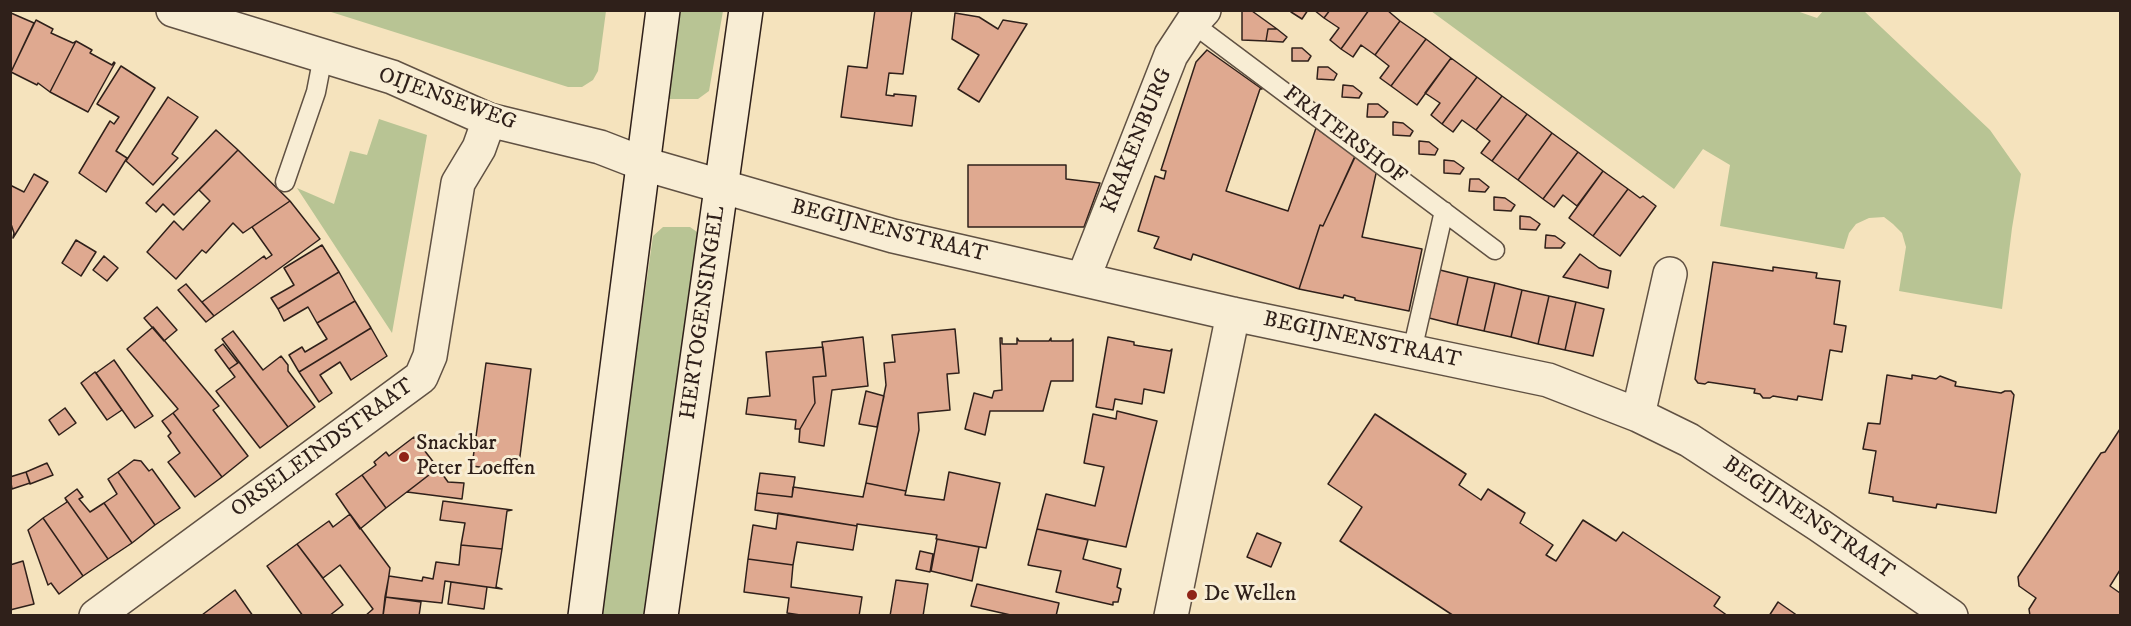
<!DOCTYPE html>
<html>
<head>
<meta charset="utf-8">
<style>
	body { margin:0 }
	#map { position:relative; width:2131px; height:626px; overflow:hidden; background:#f5e3bd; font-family:"IM FELL DW Pica",serif }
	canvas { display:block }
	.frame { position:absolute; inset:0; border:12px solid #2f201a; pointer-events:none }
</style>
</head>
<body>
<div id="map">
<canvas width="2131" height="626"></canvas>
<div class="frame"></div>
</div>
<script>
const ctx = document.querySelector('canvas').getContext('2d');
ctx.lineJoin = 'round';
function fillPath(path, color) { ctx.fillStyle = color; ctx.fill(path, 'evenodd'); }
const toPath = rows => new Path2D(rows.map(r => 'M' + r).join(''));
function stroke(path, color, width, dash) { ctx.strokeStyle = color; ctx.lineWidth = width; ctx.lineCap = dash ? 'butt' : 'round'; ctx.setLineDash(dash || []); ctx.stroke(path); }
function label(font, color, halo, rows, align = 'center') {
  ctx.font = font + ' "IM FELL DW Pica",serif'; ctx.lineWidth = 6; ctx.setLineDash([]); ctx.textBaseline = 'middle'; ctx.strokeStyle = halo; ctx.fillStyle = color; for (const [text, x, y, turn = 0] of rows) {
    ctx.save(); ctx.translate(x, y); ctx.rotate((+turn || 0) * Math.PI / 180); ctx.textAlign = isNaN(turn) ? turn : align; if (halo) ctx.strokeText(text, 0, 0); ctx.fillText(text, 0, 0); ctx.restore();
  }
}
fillPath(toPath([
	[1794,10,1817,18,1823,11,1864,11,1990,130,2021,174,2012,228,2002,309,1899,291,1906,247,1902,233,1893,224,1884,217,1869,218,1856,224,1849,233,1844,249,1720,226,1730,165,1703,149,1674,189,1431,11],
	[328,11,606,10,606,11,598,71,593,80,582,87,568,87],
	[677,11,723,11,709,91,698,99,664,99],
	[379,119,427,135,392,333,297,188,334,204,350,151,367,155],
	[663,227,690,227,704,237,647,615,599,616,653,236]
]), '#b8c494');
const building = toPath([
	[10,10,12,10,11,13,34,23,11,72,10,10],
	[875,10,912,10,903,74,889,73,886,95,894,96,894,94,916,96,912,126,841,117,848,66,867,68,875,10],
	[1242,10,1252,11,1277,29,1268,29,1266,41,1242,40,1242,10],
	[1292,10,1308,10,1302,19,1291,12,1292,10],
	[1314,10,1330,10,1324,18,1314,10],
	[1330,10,1369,10,1341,49,1330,40,1339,28,1324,18,1330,10],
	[1369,10,1387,10,1400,21,1375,55,1361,45,1353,57,1341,49,1369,10],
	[955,13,979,17,998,29,1003,20,1027,24,979,102,958,89,979,55,952,39,955,13],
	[36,20,53,29,51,33,73,43,76,41,50,92,38,83,37,85,11,72,36,20],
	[1400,21,1426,39,1391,86,1380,78,1389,66,1375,55,1400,21],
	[1268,29,1277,29,1287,37,1283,42,1266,41,1268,29],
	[1426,39,1451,58,1417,105,1391,86,1426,39],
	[76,41,92,50,90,53,112,65,114,62,115,63,88,112,50,92,76,41],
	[1292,48,1302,48,1311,56,1308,61,1292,61,1292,48],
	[1207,50,1262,89,1260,89,1226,191,1288,211,1316,128,1355,156,1323,226,1320,225,1299,289,1193,254,1191,260,1154,248,1159,237,1138,231,1155,176,1164,179,1166,171,1161,170,1196,62,1207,50],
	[1451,58,1477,77,1442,124,1431,115,1440,103,1425,93,1451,58],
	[121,66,155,88,116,151,127,158,106,192,79,173,110,121,114,124,119,117,97,104,121,66],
	[1318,67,1328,67,1337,74,1334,80,1317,79,1318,67],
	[1477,77,1502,96,1476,130,1462,120,1453,132,1442,124,1477,77],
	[1343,85,1353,86,1362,93,1359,98,1342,97,1343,85],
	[1502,96,1527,114,1492,161,1481,153,1490,141,1476,130,1502,96],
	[168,97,198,117,172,154,178,158,153,185,126,161,168,97],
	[1368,104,1378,104,1388,112,1384,117,1367,117,1368,104],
	[1527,114,1552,133,1518,180,1492,161,1527,114],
	[1393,122,1403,123,1413,131,1410,136,1393,135,1393,122],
	[216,130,238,150,174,215,163,204,156,212,146,203,216,130],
	[1552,133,1578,152,1543,199,1518,180,1552,133],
	[1419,141,1429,142,1438,149,1435,155,1419,154,1419,141],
	[238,150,290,201,243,233,233,223,206,253,202,250,176,279,147,252,174,221,183,230,210,201,199,190,238,150],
	[1578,152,1603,171,1577,206,1563,195,1554,207,1543,199,1578,152],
	[1356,155,1377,169,1362,237,1422,249,1409,311,1355,300,1355,298,1344,295,1343,298,1299,289,1320,225,1323,226,1356,155],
	[1444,160,1454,161,1464,168,1460,174,1444,173,1444,160],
	[968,165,1066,165,1066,179,1100,183,1084,227,968,227,968,165],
	[1603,171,1628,189,1593,236,1569,218,1603,171],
	[34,174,48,182,13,238,14,233,10,221,10,185,24,192,34,174],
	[1470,179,1479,179,1489,187,1485,192,1469,191,1470,179],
	[1628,189,1640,198,1643,196,1656,206,1620,256,1593,236,1628,189],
	[1494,197,1505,198,1515,205,1511,211,1494,210,1494,197],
	[290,201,320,239,214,316,202,302,264,256,266,259,272,255,252,227,290,201],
	[1520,216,1530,217,1540,224,1536,230,1520,229,1520,216],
	[1546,235,1555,236,1565,243,1561,248,1545,248,1546,235],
	[76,240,96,252,81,276,62,263,76,240],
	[322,245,339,272,278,309,271,298,294,285,284,268,322,245],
	[1580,254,1599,268,1611,271,1608,288,1563,277,1580,254],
	[104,256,118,268,107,281,93,270,104,256],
	[1713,262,1773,271,1773,267,1817,273,1816,278,1840,281,1834,324,1846,326,1842,352,1830,350,1822,400,1798,396,1797,400,1773,396,1770,398,1763,398,1760,394,1754,393,1755,389,1708,382,1705,384,1698,383,1695,379,1713,262],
	[1440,270,1468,277,1457,325,1429,318,1440,270],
	[339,272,355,301,317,323,308,307,284,321,278,309,339,272],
	[1468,277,1495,283,1484,331,1457,325,1468,277],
	[1495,283,1522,290,1511,337,1484,331,1495,283],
	[186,284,214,316,206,322,178,290,186,284],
	[1522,290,1549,296,1538,344,1511,337,1522,290],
	[1549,296,1576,302,1565,350,1538,344,1549,296],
	[355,301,371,328,299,372,289,355,302,347,305,352,327,339,317,323,355,301],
	[1576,302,1604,309,1593,356,1565,350,1576,302],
	[157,307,177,330,164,341,144,318,157,307],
	[153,327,219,406,213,410,248,456,222,477,173,413,178,409,127,349,153,327],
	[371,328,387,356,351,380,340,362,320,375,332,393,319,402,299,372,371,328],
	[955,329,959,373,947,374,950,410,918,413,919,430,906,491,866,483,886,385,884,363,895,362,892,335,955,329],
	[233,331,263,370,281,356,288,365,288,371,315,407,288,427,222,339,233,331],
	[863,337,868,386,832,390,824,446,799,442,800,429,815,403,813,377,826,376,822,342,863,337],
	[1108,337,1134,342,1134,345,1170,351,1172,349,1164,393,1144,389,1142,404,1115,399,1113,410,1096,407,1108,337],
	[1000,338,1002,338,1002,344,1017,344,1017,338,1019,341,1049,341,1051,338,1051,341,1071,341,1073,339,1073,381,1051,381,1043,411,990,411,985,435,965,429,974,393,992,398,994,391,1002,390,1000,338],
	[223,344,238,363,229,369,215,350,223,344],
	[823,347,826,376,813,377,815,403,800,429,795,429,796,420,746,414,748,398,770,396,766,352,823,347],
	[114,360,153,416,135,428,96,373,114,360],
	[239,362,288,427,260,448,216,391,235,377,229,369,239,362],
	[486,363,531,369,518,472,472,466,486,363],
	[95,372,122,410,107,420,81,383,95,372],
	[1887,375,1912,379,1912,375,1936,379,1940,376,1956,382,1955,386,2001,393,2005,391,2011,391,2014,395,1996,513,1937,504,1936,508,1893,501,1893,497,1869,493,1876,451,1863,449,1868,423,1880,424,1887,375],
	[866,391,884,396,877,427,859,424,866,391],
	[65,408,76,423,59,435,49,420,65,408],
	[1117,411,1157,421,1126,547,1037,529,1046,494,1095,506,1104,467,1084,463,1093,414,1116,419,1117,411],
	[173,413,222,477,195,497,168,462,180,453,168,436,171,433,162,421,173,413],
	[1375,414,1466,474,1459,485,1481,500,1488,489,1525,513,1520,523,1553,545,1546,555,1556,561,1583,520,1616,541,1623,532,1720,597,1714,606,1728,616,1454,616,1340,541,1362,507,1328,484,1375,414],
	[2120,429,2120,570,2110,586,2120,593,2120,616,2030,616,2029,609,2036,598,2019,586,2018,577,2101,453,2105,452,2120,429],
	[414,437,438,468,386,508,362,475,376,465,374,462,386,452,389,456,414,437],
	[134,460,141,461,149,471,152,469,180,508,155,525,118,472,134,460],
	[47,463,53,475,30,484,26,472,47,463],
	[438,468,448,482,464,483,462,499,407,492,438,468],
	[26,472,30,483,12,489,10,477,26,472],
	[118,472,155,525,132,543,104,503,117,494,108,479,118,472],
	[949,472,1000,483,986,548,936,539,937,535,857,524,857,526,755,510,757,493,792,497,793,487,863,497,866,483,906,491,905,495,944,500,949,472],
	[760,473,795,477,792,497,757,493,760,473],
	[362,475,386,508,360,529,336,494,362,475],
	[77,489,83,497,79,499,90,512,104,503,132,543,108,559,65,498,77,489],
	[65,498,108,559,83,576,43,518,67,502,65,498],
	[443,501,512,510,507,511,502,549,461,545,465,523,440,520,443,501],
	[778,513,857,526,853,550,797,542,793,565,748,559,753,525,776,529,778,513],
	[350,514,390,568,383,616,365,616,373,609,340,565,323,578,297,544,329,521,333,527,350,514],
	[43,518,83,576,59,594,51,583,48,585,28,530,43,518],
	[1037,529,1088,540,1083,559,1121,569,1117,587,1121,589,1118,602,1113,602,1113,605,1056,592,1061,571,1028,565,1037,529],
	[1257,533,1281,543,1271,567,1247,557,1257,533],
	[937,539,979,547,972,581,931,571,937,539],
	[297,544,343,605,329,616,303,616,267,566,297,544],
	[461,545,502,549,496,587,502,589,445,581,442,603,385,597,389,576,422,581,423,577,433,579,436,562,459,565,461,545],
	[920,551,933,554,930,572,916,569,920,551],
	[748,559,793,565,791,587,862,597,859,616,807,616,787,613,789,598,744,592,748,559],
	[23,561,34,604,10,610,10,565,23,561],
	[896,580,928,584,923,616,890,616,896,580],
	[451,582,487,587,484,609,448,604,451,582],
	[977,584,1059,603,1056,616,1015,616,971,606,977,584],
	[235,590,253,616,202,615,235,590],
	[385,597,421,602,419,616,383,615,385,597],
	[1778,602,1798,616,1769,616,1778,602]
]);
fillPath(building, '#dfa990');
stroke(building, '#2f201a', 1.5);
const lane = toPath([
	[1192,23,1495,250],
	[285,182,316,92,323,56],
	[1412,351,1444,211]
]);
const street = toPath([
	[173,10,392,77,489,120,600,147,644,164,893,236,1233,314,1548,380,1638,415,1689,440,1819,525,1951,616],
	[1083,279,1171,55,1192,23,1204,10],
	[1638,415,1670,274],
	[96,616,421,377,430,356,458,183,479,148,489,120],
	[1171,616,1233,314]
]);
const secondary = toPath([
	[585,616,663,10],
	[661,616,746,10]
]);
stroke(lane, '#605143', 21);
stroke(street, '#605143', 36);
stroke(secondary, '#2f201a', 36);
stroke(lane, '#f8edd4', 18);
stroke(street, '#f8edd4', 33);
stroke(secondary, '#f8edd4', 33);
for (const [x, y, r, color] of [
	[404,457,6,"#8f2418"],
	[1192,595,6,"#8f2418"]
]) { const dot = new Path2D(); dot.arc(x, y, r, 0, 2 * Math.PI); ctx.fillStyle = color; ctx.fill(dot); stroke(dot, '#f8edd4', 2); }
label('22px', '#2f201a', '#f8edd4', [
	["OIJENSEWEG",447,100,20],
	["FRATERSHOF",1344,136,37],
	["KRAKENBURG",1138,141,-68],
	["BEGIJNENSTRAAT",889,232,14],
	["HERTOGENSINGEL",704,313,-82],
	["BEGIJNENSTRAAT",1362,341,12],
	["ORSELEINDSTRAAT",323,449,-36],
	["BEGIJNENSTRAAT",1808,519,34]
]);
label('22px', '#2f201a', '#f8edd4', [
	["Snackbar",416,444],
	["Peter Loeffen",416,469],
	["De Wellen",1204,595]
], 'left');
</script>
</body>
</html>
